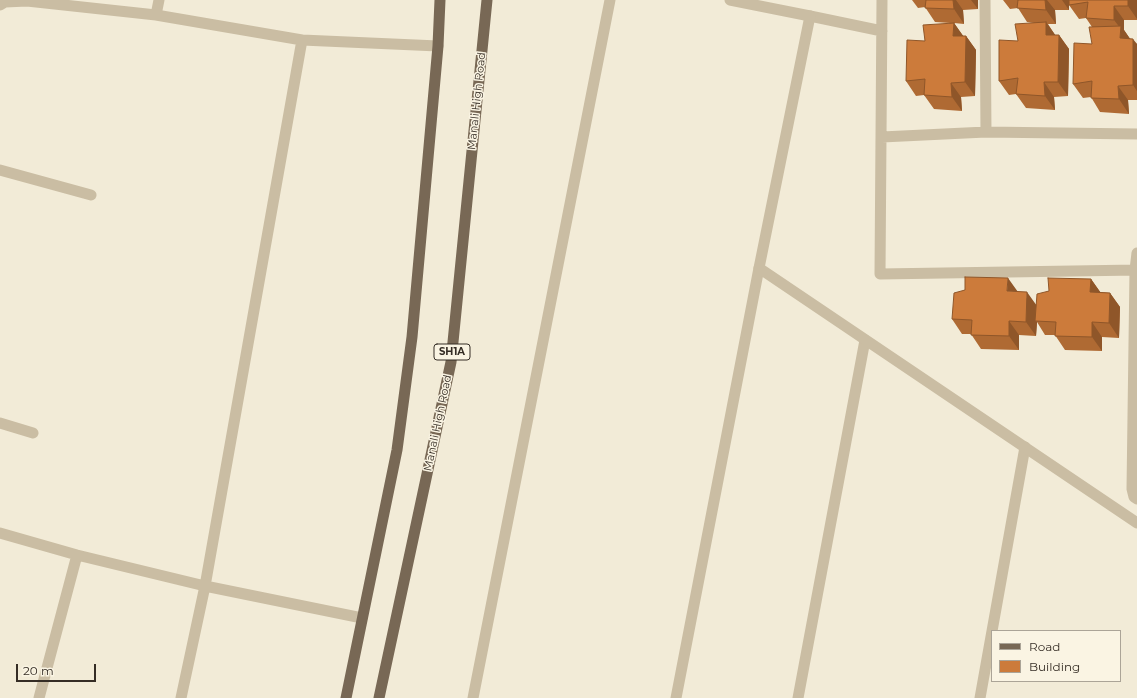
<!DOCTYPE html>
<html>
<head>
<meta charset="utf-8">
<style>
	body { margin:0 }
	#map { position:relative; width:1137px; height:698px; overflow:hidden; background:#f2ebd7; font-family:Montserrat,sans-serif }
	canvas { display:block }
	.legend { position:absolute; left:991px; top:630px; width:130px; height:52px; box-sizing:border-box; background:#faf4e3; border:1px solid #aba497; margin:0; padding:5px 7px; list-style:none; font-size:12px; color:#352d25 }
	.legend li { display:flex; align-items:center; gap:8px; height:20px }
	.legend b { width:20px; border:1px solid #aba497 }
	.scale { position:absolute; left:16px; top:664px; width:80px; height:18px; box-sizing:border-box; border:2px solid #352d25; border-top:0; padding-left:5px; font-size:12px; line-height:14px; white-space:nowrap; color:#352d25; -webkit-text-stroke:3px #faf4e3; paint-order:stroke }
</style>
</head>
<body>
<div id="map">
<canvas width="1137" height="698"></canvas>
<ul class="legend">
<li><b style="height:5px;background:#786855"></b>Road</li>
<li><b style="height:11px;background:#cc7b3b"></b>Building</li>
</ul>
<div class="scale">20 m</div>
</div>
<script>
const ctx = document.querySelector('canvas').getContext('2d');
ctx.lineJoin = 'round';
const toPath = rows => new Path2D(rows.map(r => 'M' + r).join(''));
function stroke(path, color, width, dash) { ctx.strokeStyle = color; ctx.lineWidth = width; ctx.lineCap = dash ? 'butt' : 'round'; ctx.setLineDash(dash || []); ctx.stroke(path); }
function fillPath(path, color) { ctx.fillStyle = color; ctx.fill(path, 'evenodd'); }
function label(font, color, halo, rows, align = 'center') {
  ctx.font = font + ' Montserrat,sans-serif'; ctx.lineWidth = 3; ctx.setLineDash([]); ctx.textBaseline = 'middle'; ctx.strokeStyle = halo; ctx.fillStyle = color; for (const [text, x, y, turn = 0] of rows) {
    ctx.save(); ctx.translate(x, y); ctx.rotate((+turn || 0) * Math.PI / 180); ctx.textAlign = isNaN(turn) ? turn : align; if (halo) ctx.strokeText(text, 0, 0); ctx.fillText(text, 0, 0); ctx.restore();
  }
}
stroke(toPath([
	[882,0,880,274,1137,270],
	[985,0,986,132],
	[0,5,5,2,27,1,156,15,302,40,438,46],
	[156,15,159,0],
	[810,16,882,31],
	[882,137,986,132,1137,134],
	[0,170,91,195],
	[1137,253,1135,270,1132,489,1134,497,1137,499],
	[0,423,33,433],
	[0,533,77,555,205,586,362,618],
	[39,698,77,555],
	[181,698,205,586,302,40],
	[473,698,610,0],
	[676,698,759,268],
	[798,698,865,340],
	[980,698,1025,447]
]), '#cabda3', 11);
stroke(toPath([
	[730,0,810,16,759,268,1137,523]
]), '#cabda3', 11);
stroke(toPath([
	[346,698,397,450,412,337,438,46,440,0],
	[379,698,451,362,487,0]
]), '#786855', 11);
fillPath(toPath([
	[912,0,978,0,978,9,963,10,964,24,954,23,963,36,966,36,976,50,975,96,961,97,962,111,934,109,924,95,916,96,906,81,925,41,950,23,935,22,925,7,918,8],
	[1003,0,1137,0,1137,20,1124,20,1124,30,1130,39,1137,44,1137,100,1128,100,1129,114,1100,112,1091,97,1083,98,1073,84,1092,44,1092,27,1086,18,1079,19,1069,5,1069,10,1055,10,1056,24,1048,24,1055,35,1059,35,1069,49,1068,96,1054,97,1055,110,1026,108,1016,94,1009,95,999,81,1018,41,1034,23,1027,22,1018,8,1010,9],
	[1091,279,1100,292,1110,293,1120,307,1119,338,1102,337,1102,351,1065,350,1055,335,1045,335,1037,322,1036,336,1019,335,1019,350,981,349,971,334,962,334,952,319,1017,291,1036,305,1049,291]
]), '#af6a33');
fillPath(toPath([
	[953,0,956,0,963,10,964,24,954,9],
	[971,0,978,0,978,9],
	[1045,0,1047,0,1055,10,1056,24,1046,10],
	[1062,0,1069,0,1069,10],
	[1128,0,1137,0,1137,19,1128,6],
	[1114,6,1124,20,1124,30,1131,40,1120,38,1121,29,1114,20],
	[1046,22,1056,36,1046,35],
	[954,23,964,37,953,36],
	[1059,35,1069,49,1068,96,1058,82],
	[966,36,976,50,975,96,965,82],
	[1133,39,1137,44,1137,91,1133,85],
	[1044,82,1054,97,1055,110,1045,96],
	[951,83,961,97,962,111,952,97],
	[1118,86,1128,100,1129,114,1119,99],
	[1008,278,1018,292,1007,291],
	[1091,279,1101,293,1090,292],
	[1027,292,1037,306,1035,321,1037,322,1036,336,1026,322],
	[1110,293,1120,307,1119,338,1109,323],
	[1009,321,1019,335,1019,350,1009,336],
	[1092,322,1102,337,1102,351,1092,337]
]), '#8f5629');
const building = toPath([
	[926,0,953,0,954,9,925,8,926,0],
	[1018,0,1045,0,1046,10,1017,8,1018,0],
	[1069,0,1128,0,1128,6,1114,6,1114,20,1086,18,1088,2,1069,5,1069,0],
	[1046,22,1046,35,1059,35,1058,82,1044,82,1045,96,1016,94,1018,78,999,81,999,40,1018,41,1015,24,1046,22],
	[954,23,953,36,966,36,965,82,951,83,952,97,924,95,925,79,906,81,907,40,925,41,923,25,954,23],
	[1121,26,1120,38,1133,39,1133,85,1118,86,1119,99,1091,98,1092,81,1073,84,1074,43,1092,44,1089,27,1121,26],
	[965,277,1008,278,1007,291,1027,292,1026,322,1009,321,1009,336,971,335,972,320,952,319,954,293,965,290,965,277],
	[1048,278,1091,279,1090,292,1110,293,1109,323,1092,322,1092,337,1055,336,1056,322,1035,321,1037,294,1049,291,1048,278]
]);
fillPath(building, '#cc7b3b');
stroke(building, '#8f5629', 1);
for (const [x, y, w] of [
	[452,352,36]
]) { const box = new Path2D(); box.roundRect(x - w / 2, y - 8, w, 16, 3); ctx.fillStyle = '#faf4e3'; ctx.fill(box); stroke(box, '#352d25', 1); }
label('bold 10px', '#352d25', null, [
	["SH1A",452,352]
]);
label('11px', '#352d25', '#faf4e3', [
	["Manali High Road",477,101,-84],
	["Manali High Road",438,423,-78]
]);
</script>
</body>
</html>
